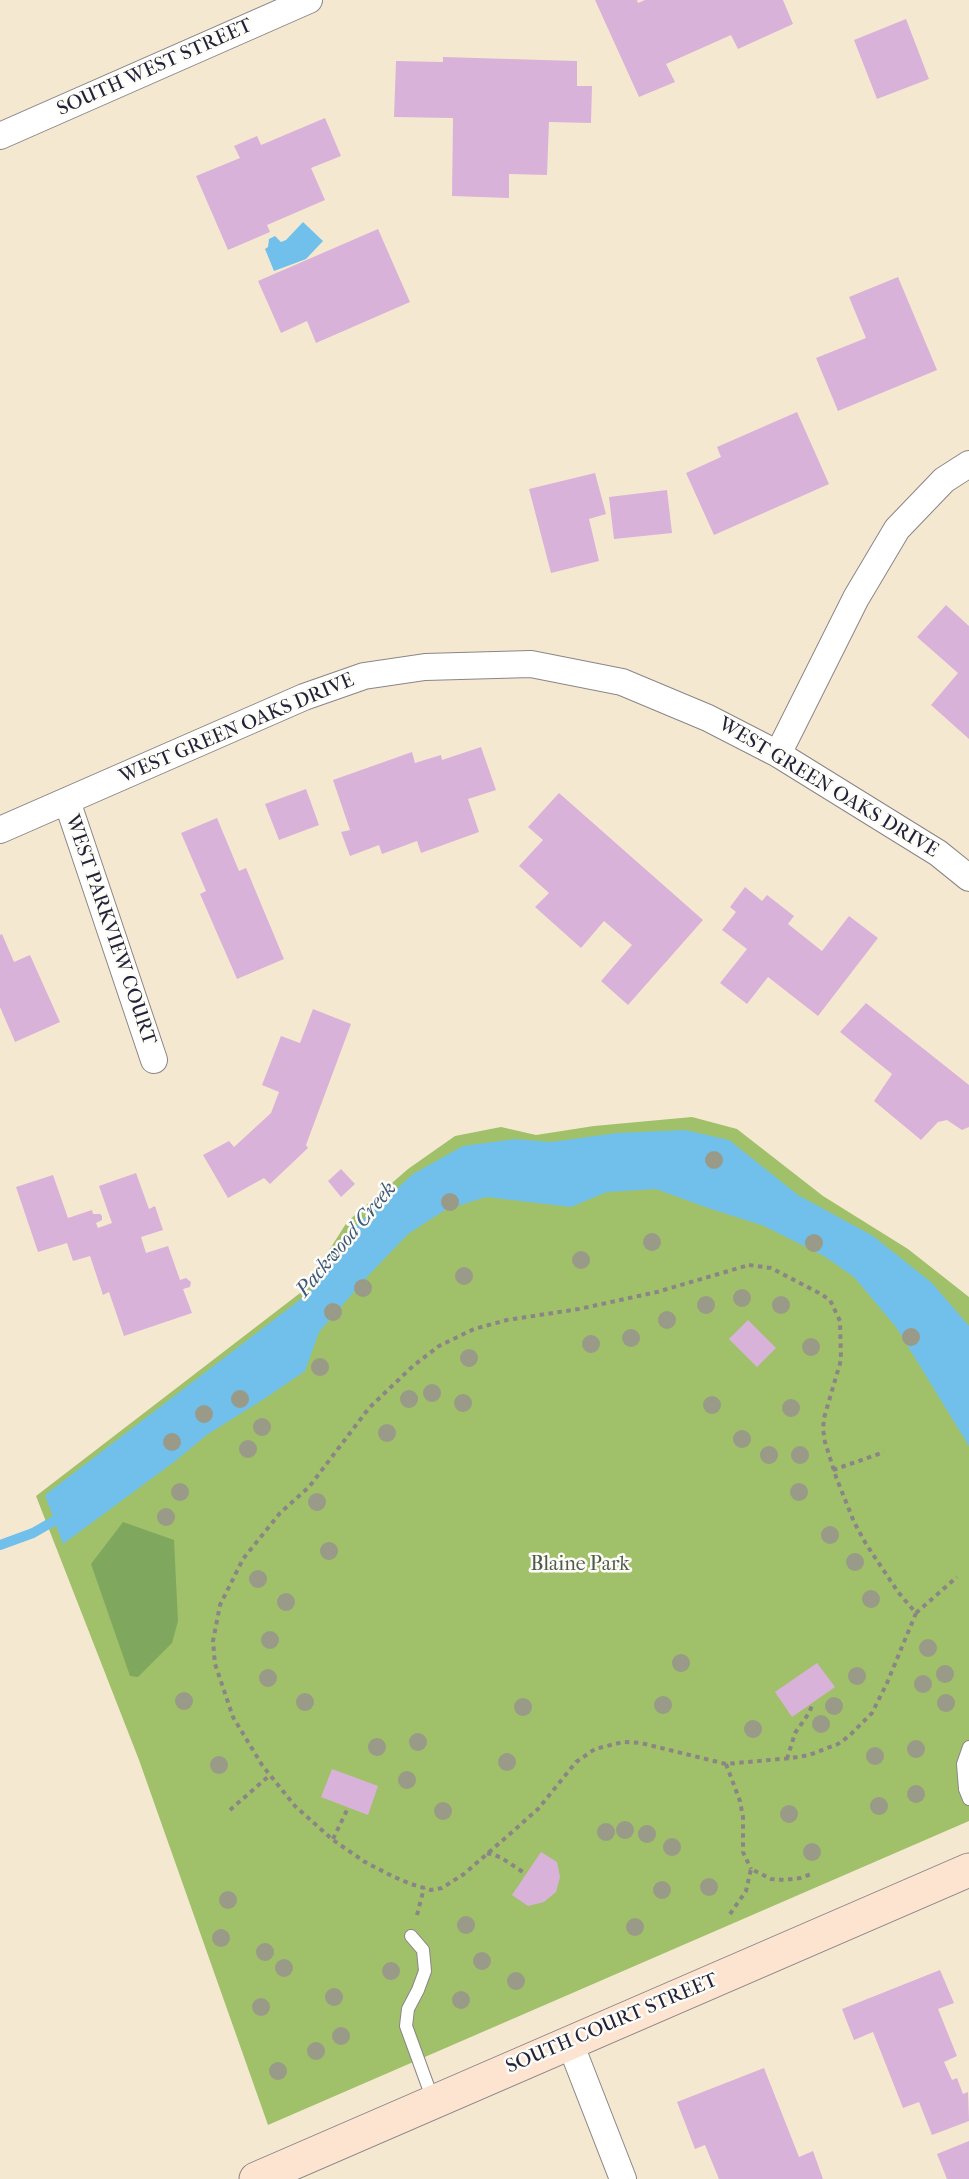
<!DOCTYPE html>
<html>
<head>
<meta charset="utf-8">
<style>
	body { margin:0 }
	canvas { display:block; background:#f5e8d1 }
</style>
</head>
<body>
<canvas width="969" height="2179"></canvas>
<script>
const ctx = document.querySelector('canvas').getContext('2d');
ctx.lineJoin = 'round';
function fillPath(path, color) { ctx.fillStyle = color; ctx.fill(path, 'evenodd'); }
const toPath = rows => new Path2D(rows.map(r => 'M' + r).join(''));
function stroke(path, color, width, dash) { ctx.strokeStyle = color; ctx.lineWidth = width; ctx.lineCap = dash ? 'butt' : 'round'; ctx.setLineDash(dash || []); ctx.stroke(path); }
function label(font, color, halo, rows, align = 'center') {
  ctx.font = font + ' "IM FELL French Canon",serif'; ctx.lineWidth = 5; ctx.setLineDash([]); ctx.textBaseline = 'middle'; ctx.strokeStyle = halo; ctx.fillStyle = color; for (const [text, x, y, turn = 0] of rows) {
    ctx.save(); ctx.translate(x, y); ctx.rotate((+turn || 0) * Math.PI / 180); ctx.textAlign = isNaN(turn) ? turn : align; if (halo) ctx.strokeText(text, 0, 0); ctx.fillText(text, 0, 0); ctx.restore();
  }
}
fillPath(toPath([
	[692,1117,737,1129,823,1196,908,1249,969,1297,969,1821,268,2125,139,1760,36,1496,304,1290,347,1222,408,1169,455,1136,501,1127,536,1135,594,1126]
]), '#a0c16a');
fillPath(toPath([
	[123,1522,174,1540,178,1621,172,1643,138,1677,130,1676,91,1564]
]), '#80a75e');
fillPath(toPath([
	[303,222,323,241,306,259,274,271,265,249,268,247,269,239,275,236,281,242,286,240],
	[685,1130,729,1140,798,1195,873,1236,932,1283,969,1326,969,1446,896,1327,854,1277,824,1256,764,1226,708,1208,656,1189,607,1192,571,1207,486,1197,445,1210,408,1234,368,1276,319,1332,305,1371,264,1399,208,1434,174,1462,63,1544,45,1495,310,1292,350,1231,413,1174,463,1146,515,1139,551,1142,617,1133]
]), '#70c0eb');
stroke(toPath([
	[0,1545,33,1533,66,1514]
]), '#70c0eb', 10);
fillPath(toPath([
	[595,0,637,0,638,3,645,0,783,0,793,24,738,49,731,35,666,64,675,82,639,97],
	[906,19,929,79,877,99,854,40],
	[443,57,577,61,577,86,592,86,591,123,549,122,547,175,509,174,509,198,452,196,453,118,394,117,396,61,443,62],
	[325,118,341,156,311,168,325,200,267,225,270,232,228,250,196,176,240,158,234,146,257,136,261,145],
	[378,229,410,302,316,343,307,321,281,333,258,281],
	[898,277,937,370,838,411,816,358,866,338,849,297],
	[797,412,829,484,714,535,686,473,721,457,717,447],
	[595,473,606,514,589,519,599,561,551,573,529,489],
	[667,490,672,533,614,539,609,497],
	[946,605,969,626,969,739,931,705,958,673,917,637],
	[481,747,496,790,468,799,479,832,421,853,417,841,382,854,379,845,350,856,341,832,350,830,333,780,412,752,415,763,441,755,442,760],
	[306,789,319,825,279,840,265,804],
	[559,793,703,920,628,1005,601,981,632,945,604,921,581,948,535,907,549,893,519,866,543,840,528,827],
	[217,818,239,871,246,868,284,959,237,979,200,894,206,891,181,833],
	[745,887,762,901,767,895,794,916,788,924,822,951,849,916,878,938,818,1016,768,977,747,1004,720,983,747,949,722,930,736,912,730,907],
	[2,934,14,962,30,955,60,1022,15,1042,0,1007,0,935],
	[866,1003,969,1085,969,1127,962,1130,947,1120,938,1122,921,1140,874,1101,892,1074,840,1032],
	[313,1009,351,1024,306,1145,308,1148,270,1184,264,1178,228,1198,203,1155,229,1141,234,1147,271,1113,279,1092,262,1085,281,1036,300,1043],
	[341,1169,355,1184,341,1197,328,1181],
	[136,1173,149,1209,155,1206,163,1230,141,1237,146,1253,168,1246,180,1280,186,1278,191,1282,190,1287,183,1289,192,1313,124,1336,109,1292,103,1295,90,1256,73,1261,67,1243,38,1252,16,1187,53,1175,68,1218,92,1210,93,1214,100,1214,102,1216,102,1220,96,1223,98,1228,112,1223,99,1186],
	[748,1320,776,1348,757,1367,729,1339],
	[817,1663,835,1687,792,1717,775,1692],
	[332,1769,378,1786,368,1815,321,1797],
	[541,1852,557,1862,560,1877,556,1892,544,1902,528,1906,512,1895],
	[940,1970,954,2003,938,2009,957,2056,944,2062,952,2080,957,2078,963,2094,968,2092,969,2121,932,2135,919,2102,903,2108,873,2032,854,2040,842,2009],
	[764,2068,799,2157,813,2151,823,2179,719,2179,705,2145,695,2149,677,2102],
	[969,2141,969,2179,947,2179,937,2154]
]), '#d9b2da');
const lane = toPath([
	[969,1747,963,1764,965,1789,969,1799],
	[411,1936,423,1950,425,1971,418,1990,408,2009,406,2026,433,2100]
]);
const street = toPath([
	[0,136,309,0],
	[778,754,856,598,897,529,944,480,969,464],
	[67,801,154,1060],
	[0,830,304,697,364,676,425,667,531,664,622,682,708,718,778,754,938,853,969,878],
	[570,2043,623,2179]
]);
const secondary = toPath([
	[256,2179,969,1870]
]);
stroke(lane, '#8c8586', 14);
stroke(street, '#8c8586', 28);
stroke(secondary, '#8c8586', 35);
stroke(toPath([
	[749,1265,771,1268,819,1293,830,1300,840,1321,841,1360,824,1418,823,1429,825,1442,836,1477,854,1522,866,1544,898,1592,916,1613,887,1683,872,1713,849,1736,838,1744,809,1755,791,1758,726,1764,641,1743,623,1742,595,1749,576,1762,538,1809,519,1826,464,1874,442,1888,431,1890,411,1884,394,1877,365,1862,333,1840,295,1806,262,1765,233,1717,215,1664,213,1641,220,1605,243,1559,280,1513,309,1487,369,1408,413,1366,439,1346,474,1329,507,1320,579,1309,657,1292,749,1265],
	[833,1470,884,1452],
	[916,1613,957,1577],
	[787,1759,795,1733,809,1713,813,1703],
	[726,1764,740,1801,743,1817,743,1852,751,1869],
	[230,1810,270,1775],
	[333,1839,348,1808],
	[487,1853,500,1857,526,1874],
	[730,1914,746,1891,751,1869,771,1879,785,1880,800,1878,814,1873],
	[417,1915,424,1888]
]), '#8c8586', 4, [4.5, 4.5]);
stroke(lane, '#fff', 12);
stroke(street, '#fff', 26);
stroke(secondary, '#fde4d1', 33);
ctx.fillStyle = '#999a87';
for (const [x, y] of [
	[714,1160],
	[450,1202],
	[652,1242],
	[814,1243],
	[581,1260],
	[464,1276],
	[363,1288],
	[742,1298],
	[706,1305],
	[781,1305],
	[333,1312],
	[667,1320],
	[911,1337],
	[631,1338],
	[591,1344],
	[811,1347],
	[469,1358],
	[320,1367],
	[432,1393],
	[240,1399],
	[409,1399],
	[463,1403],
	[712,1405],
	[791,1408],
	[204,1414],
	[262,1427],
	[387,1433],
	[742,1439],
	[172,1442],
	[248,1449],
	[769,1455],
	[800,1455],
	[180,1492],
	[799,1492],
	[317,1502],
	[166,1517],
	[830,1535],
	[329,1551],
	[855,1562],
	[258,1579],
	[871,1599],
	[286,1602],
	[270,1640],
	[928,1648],
	[681,1663],
	[945,1674],
	[857,1676],
	[268,1678],
	[923,1684],
	[184,1701],
	[305,1702],
	[946,1703],
	[663,1705],
	[834,1706],
	[523,1707],
	[821,1724],
	[753,1729],
	[418,1742],
	[377,1747],
	[916,1749],
	[875,1756],
	[507,1762],
	[219,1765],
	[407,1780],
	[916,1794],
	[879,1806],
	[443,1811],
	[789,1814],
	[625,1830],
	[606,1832],
	[647,1834],
	[672,1847],
	[812,1852],
	[709,1887],
	[662,1890],
	[228,1900],
	[466,1925],
	[635,1927],
	[221,1938],
	[265,1952],
	[482,1961],
	[284,1968],
	[391,1971],
	[516,1981],
	[334,1997],
	[461,2000],
	[261,2007],
	[341,2036],
	[316,2051],
	[278,2071]
]) { ctx.beginPath(); ctx.arc(x, y, 9, 0, 2 * Math.PI); ctx.fill(); }
label('20px', '#22223b', '#fdfcf7', [
	["SOUTH WEST STREET",155,68,-24],
	["WEST GREEN OAKS DRIVE",237,729,-23],
	["WEST GREEN OAKS DRIVE",828,788,31],
	["WEST PARKVIEW COURT",110,930,71],
	["SOUTH COURT STREET",612,2024,-23]
]);
label('20px', '#4e5a4b', '#fdfcf7', [
	["Blaine Park",580,1565]
]);
label('italic 21px', '#3d5979', '#fdfcf7', [
	["Packwood Creek",347,1240,-50]
]);
</script>
</body>
</html>
